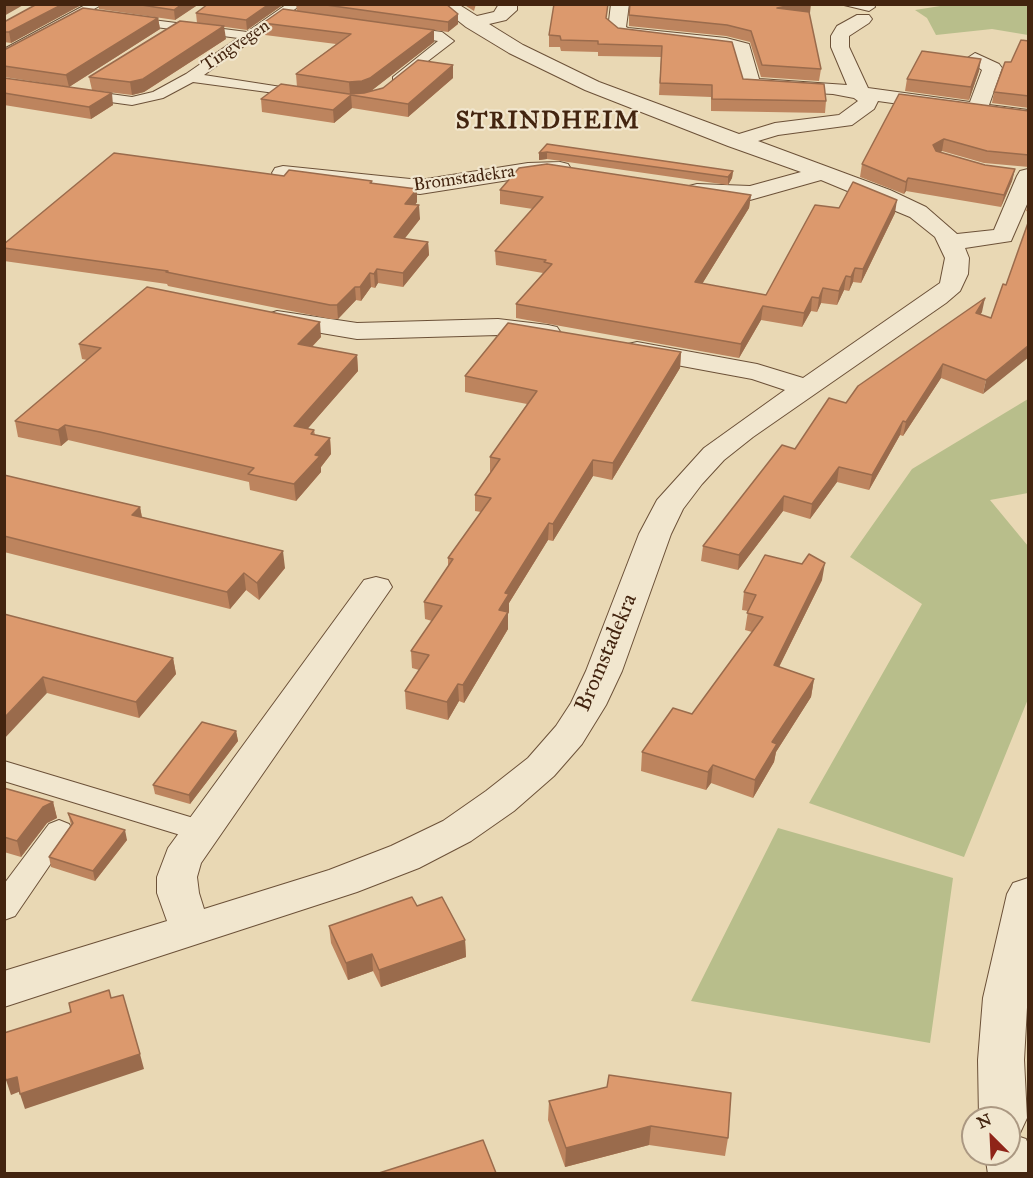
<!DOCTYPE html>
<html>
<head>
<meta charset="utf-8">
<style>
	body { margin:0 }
	#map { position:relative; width:1033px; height:1178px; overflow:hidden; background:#e9d8b4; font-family:"IM FELL Great Primer",serif }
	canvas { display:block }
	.frame { position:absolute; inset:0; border:6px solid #43240f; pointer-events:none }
	.north { position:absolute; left:961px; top:1106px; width:60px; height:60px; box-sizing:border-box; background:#f1e6ce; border:2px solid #ab9882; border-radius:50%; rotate:336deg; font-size:16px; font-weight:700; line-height:24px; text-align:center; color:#43240f }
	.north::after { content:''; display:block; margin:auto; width:21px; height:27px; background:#8f2418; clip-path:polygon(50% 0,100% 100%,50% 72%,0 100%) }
</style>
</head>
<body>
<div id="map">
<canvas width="1033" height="1178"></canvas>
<div class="frame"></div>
<div class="north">N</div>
</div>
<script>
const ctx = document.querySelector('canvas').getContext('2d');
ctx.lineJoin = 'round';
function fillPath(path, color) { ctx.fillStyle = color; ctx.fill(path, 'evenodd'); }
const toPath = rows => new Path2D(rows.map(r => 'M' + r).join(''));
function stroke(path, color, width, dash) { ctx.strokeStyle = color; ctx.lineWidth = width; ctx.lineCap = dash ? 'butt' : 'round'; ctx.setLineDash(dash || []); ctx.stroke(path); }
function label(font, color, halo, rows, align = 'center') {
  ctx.font = font + ' "IM FELL Great Primer",serif'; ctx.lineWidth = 4.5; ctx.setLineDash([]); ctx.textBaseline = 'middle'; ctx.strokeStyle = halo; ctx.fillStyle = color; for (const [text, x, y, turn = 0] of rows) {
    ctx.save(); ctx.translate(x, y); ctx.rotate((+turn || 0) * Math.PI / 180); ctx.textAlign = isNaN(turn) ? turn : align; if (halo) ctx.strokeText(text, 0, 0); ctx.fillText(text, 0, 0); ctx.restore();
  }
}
fillPath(toPath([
	[953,4,1028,5,1028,35,992,29,936,35,927,18,915,10],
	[1028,399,1028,493,990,500,1028,546,1028,699,964,857,809,803,922,604,850,557,912,469],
	[778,828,953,878,930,1043,691,1001]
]), '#b8be8b');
const lane = toPath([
	[87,4,103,4,4,59,4,49,87,4],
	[287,4,302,4,204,75,307,91,312,92,314,95,312,98,193,82,163,98,132,105,81,98,74,94,81,90,132,97,153,92,186,74,238,38,126,23,120,19,121,16,247,32,287,4],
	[840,4,874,4,875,7,869,11,840,4],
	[403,27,442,32,454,41,398,84,393,83,393,77,438,41,398,34,396,31,403,27],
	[4,761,210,823,214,830,210,837,200,841,4,781,4,761],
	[59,820,69,824,73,831,15,916,4,920,4,884,49,824,59,820]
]);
const street = toPath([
	[437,4,458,4,477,16,494,12,499,4,517,4,517,10,506,20,489,24,523,45,599,82,739,134,775,123,839,115,858,101,854,98,833,94,743,89,733,51,618,37,608,29,611,4,629,4,626,27,628,28,726,38,749,44,759,79,847,85,831,47,831,36,837,26,857,15,869,15,872,19,869,23,849,36,849,47,868,88,970,102,982,70,966,59,975,53,999,64,1002,68,989,105,1028,110,1028,122,878,101,874,109,852,125,778,135,758,141,890,190,926,207,957,234,994,230,1017,176,1020,171,1028,169,1028,202,1011,241,965,248,969,258,968,274,960,291,946,303,753,437,724,460,702,484,683,509,671,534,622,671,606,705,582,744,554,776,514,811,471,841,419,868,357,892,4,1007,4,971,167,921,157,893,157,877,168,848,364,580,376,577,388,580,392,587,201,863,197,877,199,893,204,909,329,870,391,846,443,821,486,791,528,758,556,726,571,703,586,671,639,534,657,500,704,448,785,390,752,379,628,356,624,350,628,344,637,342,757,364,803,378,940,283,945,258,935,237,910,217,821,180,750,200,689,196,686,191,689,186,697,184,750,186,801,172,728,146,585,90,509,53,466,27,437,4],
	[560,162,568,164,571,169,568,174,528,177,420,194,283,180,275,178,272,173,275,168,283,166,420,180,528,163,560,162],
	[277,311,357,323,498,319,548,325,557,327,561,333,557,339,548,341,498,335,357,339,268,324,264,319,268,314,277,311],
	[1028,878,1028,990,1024,1060,1027,1118,1020,1133,1014,1135,1026,1139,1028,1144,1028,1174,988,1174,985,1154,1009,1154,1009,1118,979,1118,978,1060,983,998,1007,894,1013,883,1028,878]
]);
stroke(lane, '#6c5138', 2);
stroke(street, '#6c5138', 2);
fillPath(lane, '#f1e6ce');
fillPath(street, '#f1e6ce');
fillPath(toPath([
	[37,4,83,4,11,43,4,42,4,22],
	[98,4,199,4,175,20,99,9],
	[208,4,284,4,247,30,197,23,196,13],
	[296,4,446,4,458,14,458,24,448,32,434,30,434,42,371,91,453,78,408,117,352,108,334,123,262,112,261,99,297,87,296,74,336,44,265,35,263,23,297,11],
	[463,4,476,4,474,11],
	[809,13,821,69,819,81,761,77,750,42,726,36,629,26,629,15,810,13],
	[158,18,160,29,69,87,4,77,4,50],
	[607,19,618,28,743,79,826,101,825,113,711,111,711,97,659,95,661,57,598,56,598,52,561,51,560,47,549,47,549,35],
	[226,39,144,92,132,95,92,90,89,77],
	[1029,41,1029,108,992,103,994,92,1011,62],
	[979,71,969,100,905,91,907,79],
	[4,78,113,105,91,119,4,105],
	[1029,111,1029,167,984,163,942,151,940,152,985,165,1015,169,1012,181,1001,207,906,191,904,194,860,177,862,164],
	[547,144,733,171,732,178,728,185,547,159,539,160],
	[284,176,372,181,372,184,417,202,415,205,420,219,404,239,428,242,429,255,403,287,378,283,375,288,371,287,361,301,356,300,338,319,331,319,168,286,167,284,4,261,4,244],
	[500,190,751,195,749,208,702,284,766,295,839,208,895,213,861,283,853,282,849,291,844,290,837,305,821,303,817,312,811,311,802,327,761,320,739,358,516,318,516,304,543,273,496,265,495,251,533,209,500,204],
	[1029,201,1029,212,1026,211],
	[1006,285,983,394,941,378,903,436,900,435,869,490,837,482,810,519,783,511,738,570,701,561,703,546,795,449,846,403,982,312,980,315,991,318],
	[321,337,312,347,357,355,358,371,307,429,314,430,315,435,330,438,331,454,321,467,321,472,296,501,250,490,249,482,68,440,61,446,18,437,15,421,87,360,82,359,79,344],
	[681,352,680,368,612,480,593,476,553,541,548,540,509,603,509,611,508,614,508,629,464,703,459,701,448,720,406,709,405,691,419,670,412,668,411,651,432,621,425,619,424,602,448,566,448,558,481,512,475,511,475,495,490,473,490,457,527,404,465,392,465,376],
	[4,475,140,507,142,517,285,568,259,600,246,590,230,609,4,552],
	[822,580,779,667,814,679,811,697,776,752,774,762,753,798,711,783,706,790,641,771,642,752,692,714,752,632,745,630,748,611,742,610,744,592],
	[4,614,173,658,176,674,139,718,47,693],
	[236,731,238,741,190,804,155,794,153,785],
	[4,788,53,802,57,818,47,823,21,857,4,852],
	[68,813,127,840,95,881,51,867,49,857,71,825],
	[417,906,465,940,466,957,381,987,373,971,348,980,331,943,329,926],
	[549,1101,728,1138,725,1156,649,1145,565,1167,548,1120]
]), '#bd845e');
fillPath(toPath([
	[6,4,25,4,4,16,4,5],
	[63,4,83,4,11,43,9,32],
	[182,4,199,4,175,20,174,10],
	[269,4,284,4,247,30,246,20],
	[796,4,811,4,810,13,776,19,777,8],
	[458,14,458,24,448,32,448,22],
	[158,18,160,29,69,87,66,75],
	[224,26,226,39,144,92,132,95,130,82],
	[434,30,434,42,371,91,363,94,350,95,349,82],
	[981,59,979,71,969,100,971,87],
	[453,65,453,78,408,117,408,104],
	[112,93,113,105,91,119,89,107],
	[351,95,352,108,334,123,333,110],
	[944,139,942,151,931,158,933,145],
	[547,152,547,159,539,160,539,153],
	[1015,169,1012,181,1001,207,1004,195],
	[733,171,732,178,728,185,728,177],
	[908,178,906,191,904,194,906,182],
	[417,189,417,202,406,217,405,204],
	[751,195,749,208,694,297,695,282],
	[897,200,895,213,861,283,863,269],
	[419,205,420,219,395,251,394,237],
	[428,242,429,255,403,287,403,273],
	[855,268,853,282,849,291,851,277],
	[377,269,378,283,375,288,374,274],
	[370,273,371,287,361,301,360,287],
	[846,276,844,290,837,305,839,291],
	[355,287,356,300,338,319,337,305],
	[823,288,821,303,817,312,819,298],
	[812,297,811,311,802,327,804,313],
	[985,298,982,312,973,327,976,313],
	[763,306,761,320,739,358,741,344],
	[320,322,321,337,300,359,298,344],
	[1029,345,1029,357,983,394,986,380],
	[681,352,680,368,612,480,613,463],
	[357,355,358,371,296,442,294,426],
	[943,364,941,378,903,436,906,422],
	[903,421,900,435,869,490,872,475],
	[65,425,68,440,61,446,58,430],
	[330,438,331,454,321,467,321,472,296,501,294,484,315,455],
	[593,460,593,476,553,541,553,524],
	[839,467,837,482,810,519,812,504],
	[784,496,783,511,738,570,739,555],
	[140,507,143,524,132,515],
	[549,523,548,540,509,603,509,611,508,614,508,629,464,703,463,685,505,593],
	[283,551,285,568,259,600,257,583],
	[825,563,822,580,771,683,774,665],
	[244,573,246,590,230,609,227,592],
	[173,658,176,674,139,718,136,702],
	[43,677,47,693,4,739,4,718],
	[814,679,811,697,776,752,774,762,753,798,755,780,772,742],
	[458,684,459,701,448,720,447,702],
	[236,731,238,741,190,804,189,795],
	[713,765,711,783,706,790,708,772],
	[53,802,57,818,47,823,21,857,17,841,43,807],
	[125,830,127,840,95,881,93,871],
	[465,940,466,957,381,987,379,970],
	[372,954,373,971,348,980,346,963],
	[140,1054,144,1069,25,1109,20,1094],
	[17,1077,21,1091,11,1095,6,1080],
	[651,1126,649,1145,565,1167,566,1148]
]), '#9a6b4c');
const building = toPath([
	[37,4,63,4,9,32,4,32,4,22,37,4],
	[135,4,182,4,174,10,135,4],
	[208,4,269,4,246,20,196,13,208,4],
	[319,4,446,4,458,14,448,22,319,4],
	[554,4,608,4,606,18,618,28,732,42,743,79,824,84,826,101,712,99,712,85,660,83,662,46,598,44,598,41,561,40,560,36,549,35,554,4],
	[630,4,796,4,777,8,809,12,821,69,762,65,751,31,727,25,629,15,630,4],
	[83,8,158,18,66,75,4,66,4,50,83,8],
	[283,9,434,30,370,78,362,81,349,82,296,74,351,34,263,23,283,9],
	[180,21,224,26,143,79,130,82,89,77,180,21],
	[1021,40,1029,41,1029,96,994,92,1005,62,1011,62,1021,40],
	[922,51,981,59,971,87,907,79,922,51],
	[418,60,453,65,408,104,351,95,333,110,261,99,281,84,349,94,364,93,383,88,418,60],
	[4,78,112,93,89,107,4,93,4,78],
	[899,94,1029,111,1029,155,987,151,944,139,933,145,936,151,985,165,1015,169,1004,195,908,178,906,182,862,164,899,94],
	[547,144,733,171,728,177,547,152,539,153,547,144],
	[114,153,284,176,289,170,372,181,370,183,417,189,405,204,419,205,394,237,428,242,403,273,377,269,374,274,370,273,360,287,355,287,337,305,330,305,166,272,168,271,4,248,4,244,114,153],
	[547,164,751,195,695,282,766,295,815,205,839,208,853,182,897,200,863,269,855,268,851,277,846,276,839,291,823,288,819,298,812,297,804,313,763,306,741,344,516,304,552,264,544,262,546,260,495,251,543,197,500,190,519,168,547,164],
	[1029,220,1029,345,986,380,943,364,906,422,903,421,872,475,839,467,812,504,784,496,739,555,703,546,782,445,795,449,829,398,846,403,858,386,985,298,976,313,991,318,1003,284,1006,285,1029,220],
	[147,287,320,322,298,344,357,355,294,426,314,430,311,434,330,438,315,455,320,456,294,484,248,474,254,468,100,432,65,425,58,430,15,421,101,348,79,344,147,287],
	[508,323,681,352,613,463,593,460,553,524,549,523,505,593,509,594,499,610,508,612,463,685,458,684,447,702,405,691,429,655,411,651,442,606,424,602,453,559,448,558,491,498,475,495,500,459,490,457,537,391,465,376,508,323],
	[4,475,140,507,132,515,283,551,257,583,244,573,227,592,4,536,4,475],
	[809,554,825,563,774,665,814,679,772,742,777,744,755,780,713,765,708,772,642,752,673,708,692,714,763,617,747,613,756,595,744,592,765,555,802,564,809,554],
	[4,614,173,658,136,702,43,677,4,718,4,614],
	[202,722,236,731,189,795,153,785,202,722],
	[4,788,53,802,43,807,17,841,4,837,4,788],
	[68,813,125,830,93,871,49,857,73,823,68,813],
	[412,897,417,906,442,897,465,940,379,970,372,954,346,963,329,926,412,897],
	[109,990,111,998,123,995,140,1054,20,1094,17,1077,6,1080,4,1074,4,1033,71,1012,69,1003,109,990],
	[609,1075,731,1093,728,1138,651,1126,566,1148,549,1101,607,1087,609,1075],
	[483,1140,496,1173,379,1173,483,1140]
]);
fillPath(building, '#dc996d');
stroke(building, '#9a6b4c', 1.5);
label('18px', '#43240f', '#f1e6ce', [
	["Tingvegen",236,46,-34],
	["Bromstadekra",464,179,-8]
]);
label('22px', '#43240f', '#f1e6ce', [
	["Bromstadekra",607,653,-67]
]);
ctx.letterSpacing = '1.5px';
label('bold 24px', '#43240f', '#f1e6ce', [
	["STRINDHEIM",548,122]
]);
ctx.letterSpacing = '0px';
</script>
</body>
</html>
